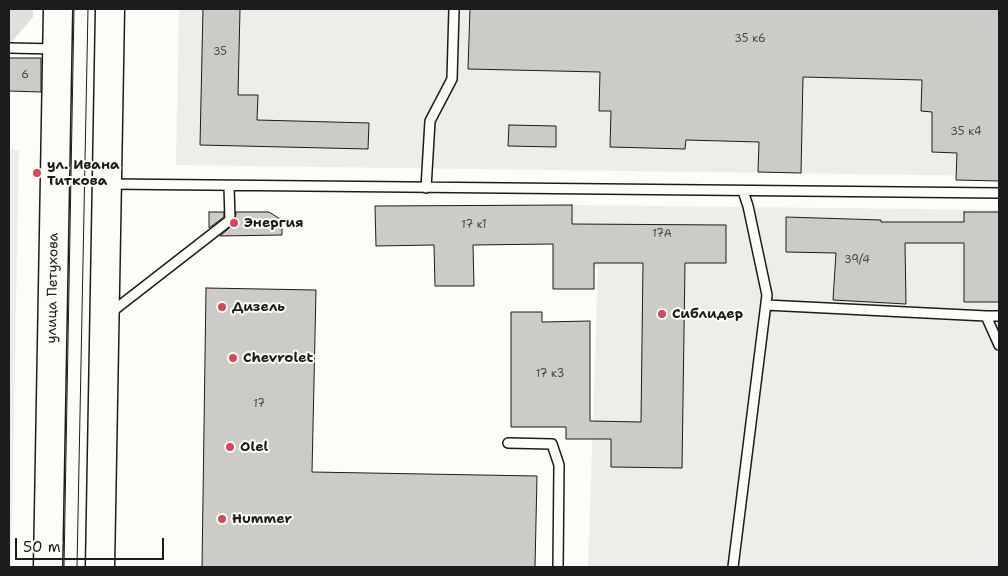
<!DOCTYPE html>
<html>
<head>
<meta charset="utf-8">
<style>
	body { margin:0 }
	#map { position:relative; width:1008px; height:576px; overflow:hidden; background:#fdfcf7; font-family:"Shantell Sans",sans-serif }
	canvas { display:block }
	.frame { position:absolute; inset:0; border:10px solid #1c1c1c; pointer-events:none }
	.scale { position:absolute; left:15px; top:538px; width:149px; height:22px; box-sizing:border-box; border:2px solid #1c1c1c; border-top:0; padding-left:6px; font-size:15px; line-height:18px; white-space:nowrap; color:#1c1c1c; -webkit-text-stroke:4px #fdfcf7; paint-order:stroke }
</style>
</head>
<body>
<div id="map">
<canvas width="1008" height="576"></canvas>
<div class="frame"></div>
<div class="scale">50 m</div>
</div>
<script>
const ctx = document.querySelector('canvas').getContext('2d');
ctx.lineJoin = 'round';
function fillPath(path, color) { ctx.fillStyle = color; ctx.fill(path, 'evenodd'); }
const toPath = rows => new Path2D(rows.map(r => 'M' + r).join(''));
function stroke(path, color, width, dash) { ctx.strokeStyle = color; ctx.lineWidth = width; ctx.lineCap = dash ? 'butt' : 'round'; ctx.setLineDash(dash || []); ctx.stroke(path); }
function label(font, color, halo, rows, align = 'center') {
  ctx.font = font + ' "Shantell Sans",sans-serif'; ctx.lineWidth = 4; ctx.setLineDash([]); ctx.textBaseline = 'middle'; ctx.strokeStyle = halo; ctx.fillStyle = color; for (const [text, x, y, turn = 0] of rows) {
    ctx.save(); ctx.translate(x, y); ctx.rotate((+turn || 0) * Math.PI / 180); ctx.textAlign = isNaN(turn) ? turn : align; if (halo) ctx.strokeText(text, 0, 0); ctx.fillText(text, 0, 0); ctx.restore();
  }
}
fillPath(toPath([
	[179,9,999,9,999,176,176,165],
	[9,149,19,150,11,567,9,567],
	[572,205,999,210,999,567,588,567,598,269,594,268,572,244]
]), '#eeede9');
fillPath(toPath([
	[9,9,33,9,33,17,9,45]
]), '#e0dfdb');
const building = toPath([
	[203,9,240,9,238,95,258,95,257,120,369,123,368,149,200,145,203,9],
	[470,9,999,9,999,181,956,180,957,153,932,152,932,112,921,111,922,80,803,77,801,173,758,172,759,142,686,140,685,149,610,147,611,111,599,111,600,72,468,69,470,9],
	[9,58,41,58,41,92,9,91,9,58],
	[509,125,556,126,556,147,508,146,509,125],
	[572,205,572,224,726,225,726,263,685,263,682,468,611,467,611,439,566,439,566,427,511,427,511,312,542,312,542,322,590,321,590,421,641,422,643,263,594,263,594,289,553,289,553,244,473,245,474,286,435,286,434,245,376,246,375,206,572,205],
	[209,212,224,212,224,217,209,228,209,212],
	[236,212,269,212,282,220,282,235,220,236,235,223,236,212],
	[964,212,999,212,999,302,964,302,964,243,905,243,906,304,833,300,836,253,786,252,786,217,881,220,881,222,964,222,964,212],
	[206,288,316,290,312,472,537,476,535,567,202,567,206,288]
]);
fillPath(building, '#cccbc8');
stroke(building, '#1c1c1c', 1);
const lane = toPath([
	[9,48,55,49],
	[110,184,999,193],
	[426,188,430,121,452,79,454,9],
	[766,305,986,316,999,345],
	[109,314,230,220,229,186],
	[986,316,999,316],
	[508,443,552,444,559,465,558,567],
	[733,567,767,295,748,206,743,191]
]);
const highway = toPath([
	[48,567,58,9],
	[100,567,110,9]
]);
stroke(lane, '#1c1c1c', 12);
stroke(highway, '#1c1c1c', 31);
stroke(lane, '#fdfcf7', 9);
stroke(highway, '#fdfcf7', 28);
stroke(toPath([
	[64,567,74,9],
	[77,567,88,9]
]), '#1c1c1c', 1);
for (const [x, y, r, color] of [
	[37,173,5,"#d1495b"],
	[234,223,5,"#d1495b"],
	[222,307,5,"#d1495b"],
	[662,314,5,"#d1495b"],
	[233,358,5,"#d1495b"],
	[230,447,5,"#d1495b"],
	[222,519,5,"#d1495b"]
]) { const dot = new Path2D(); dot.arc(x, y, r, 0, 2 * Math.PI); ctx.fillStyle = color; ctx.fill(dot); stroke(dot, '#fdfcf7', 2); }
label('11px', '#484847', null, [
	["35 к6",750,39],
	["35",220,52],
	["6",25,75],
	["35 к4",966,132],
	["17 к1",474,225],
	["17А",662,234],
	["39/4",857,260],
	["17 к3",550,374],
	["17",259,404]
]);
label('bold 14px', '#1c1c1c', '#fdfcf7', [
	["ул. Ивана",47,165],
	["Титкова",47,181],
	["Энергия",244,223],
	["Дизель",232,307],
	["Сиблидер",672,314],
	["Chevrolet",243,358],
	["Olel",240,447],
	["Hummer",232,519]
], 'left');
label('14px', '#1c1c1c', '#fdfcf7', [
	["улица Петухова",53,288,-89]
]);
</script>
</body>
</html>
